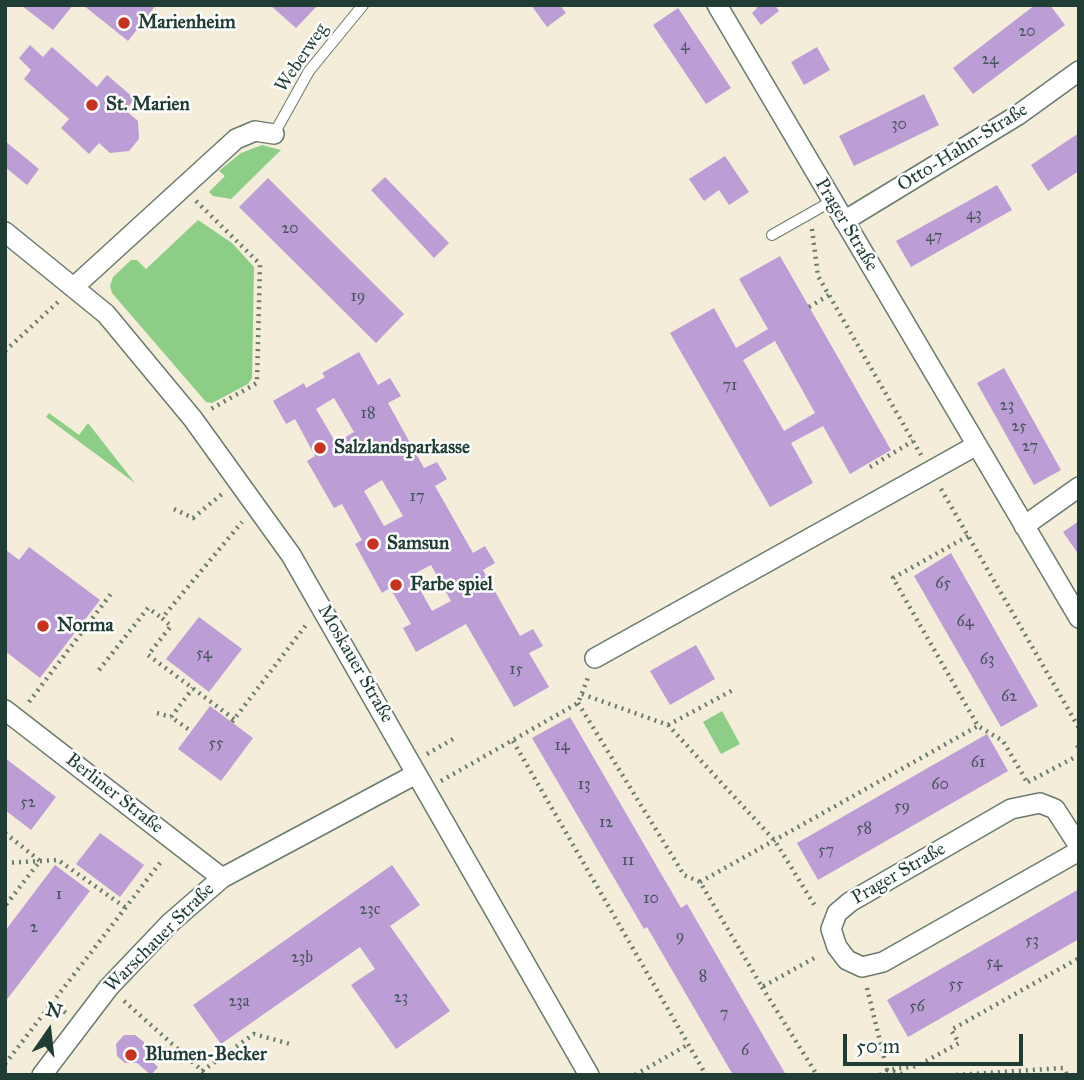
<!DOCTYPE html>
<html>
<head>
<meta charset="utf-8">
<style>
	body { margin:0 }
	#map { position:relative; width:1084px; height:1080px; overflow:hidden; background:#f3edd9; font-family:"IM FELL Great Primer",serif }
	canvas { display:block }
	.frame { position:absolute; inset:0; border:7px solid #1f3d34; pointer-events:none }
	.north { position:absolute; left:14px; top:996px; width:70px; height:70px; -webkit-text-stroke:5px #fff; paint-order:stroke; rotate:14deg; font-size:19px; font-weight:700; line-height:28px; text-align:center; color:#1f3d34 }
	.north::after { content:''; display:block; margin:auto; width:24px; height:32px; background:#1f3d34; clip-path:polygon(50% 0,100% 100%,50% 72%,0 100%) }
	.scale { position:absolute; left:843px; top:1034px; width:180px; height:32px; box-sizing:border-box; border:4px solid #1f3d34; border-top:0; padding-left:9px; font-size:21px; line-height:24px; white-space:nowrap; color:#1f3d34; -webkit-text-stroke:5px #fff; paint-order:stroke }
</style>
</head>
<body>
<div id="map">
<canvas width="1084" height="1080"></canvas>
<div class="frame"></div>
<div class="north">N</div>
<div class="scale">50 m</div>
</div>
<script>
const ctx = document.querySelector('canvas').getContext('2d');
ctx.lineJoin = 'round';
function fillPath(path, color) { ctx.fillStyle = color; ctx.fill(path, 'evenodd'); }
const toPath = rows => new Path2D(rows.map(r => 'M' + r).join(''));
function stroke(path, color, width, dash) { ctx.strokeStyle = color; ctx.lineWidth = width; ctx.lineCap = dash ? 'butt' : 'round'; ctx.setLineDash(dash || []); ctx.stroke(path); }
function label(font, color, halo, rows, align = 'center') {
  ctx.font = font + ' "IM FELL Great Primer",serif'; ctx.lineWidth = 5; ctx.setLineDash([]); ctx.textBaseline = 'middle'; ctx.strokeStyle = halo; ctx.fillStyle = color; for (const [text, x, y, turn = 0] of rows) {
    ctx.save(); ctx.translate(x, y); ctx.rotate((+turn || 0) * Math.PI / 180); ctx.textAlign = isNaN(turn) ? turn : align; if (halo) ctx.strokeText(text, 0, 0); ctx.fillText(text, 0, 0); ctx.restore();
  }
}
fillPath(toPath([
	[262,145,281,150,231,199,213,196,209,192,225,176,219,171,241,153],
	[198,220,232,243,254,267,252,378,248,384,212,403,206,402,112,293,110,286,113,277,131,260,137,260,146,269],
	[49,413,79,435,88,423,135,483,46,417],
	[722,711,740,744,721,754,703,722]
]), '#8cce86');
fillPath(toPath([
	[21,5,73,5,53,30],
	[83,5,156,5,128,41],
	[270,5,318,5,296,28],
	[531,5,560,5,566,13,547,27],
	[755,5,775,5,779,11,761,25,752,13,757,8],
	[1035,5,1050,5,1065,25,973,94,953,68],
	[678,8,731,88,706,104,653,25],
	[30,45,43,57,52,47,97,87,107,75,135,99,125,110,138,121,139,139,129,151,110,153,99,143,89,154,61,128,69,119,24,79,31,70,19,58],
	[817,47,830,70,804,85,791,62],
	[924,94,939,125,854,166,839,136],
	[1079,133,1079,171,1048,191,1031,165],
	[5,141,39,169,27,185,5,167],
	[725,156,749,192,729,205,719,190,704,201,689,179],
	[385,177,449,243,434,258,371,190],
	[268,178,404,314,376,343,239,207],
	[997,185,1012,210,911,267,896,241],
	[780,256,891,450,850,474,823,426,791,443,813,483,770,507,670,333,714,308,736,348,768,329,739,279],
	[775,341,815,413,784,431,743,360],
	[359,352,378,385,390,378,401,396,388,403,424,468,437,462,447,479,435,486,473,553,485,546,495,563,483,570,520,636,533,629,543,646,529,653,549,687,514,707,466,624,416,652,403,628,411,624,390,588,382,593,355,544,362,540,342,504,334,508,307,461,315,456,295,419,286,424,273,401,304,383,306,388,325,377,322,373],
	[334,398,354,432,336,443,316,409],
	[382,480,403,516,384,526,364,491],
	[431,565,451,601,432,611,412,575],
	[1004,368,1061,470,1034,485,977,383],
	[1079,521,1079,555,1063,532],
	[29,547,100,600,40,678,5,651,5,549,19,560],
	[951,553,1038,706,1001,727,914,576],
	[199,617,242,649,209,692,166,659],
	[696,645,715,679,670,705,650,671],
	[210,706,253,738,221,781,178,749],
	[570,717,681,908,687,904,786,1075,733,1075,647,927,644,929,532,738],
	[987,734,1008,771,818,880,797,843],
	[5,758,56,797,31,830,5,810],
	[100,833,144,865,120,897,76,864],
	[55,865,90,891,5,1002,5,931],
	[392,865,420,905,390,926,450,1011,396,1049,351,985,375,969,360,947,221,1044,193,1005],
	[1079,889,1079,939,908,1037,887,1000],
	[124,1035,135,1035,144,1042,145,1054,158,1067,151,1075,137,1063,125,1063,117,1056,116,1044]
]), '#bd9dd6');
const lane = toPath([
	[274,134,309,71,363,5],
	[772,235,832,201]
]);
const street = toPath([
	[717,5,1079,618],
	[844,221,1018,115,1079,71],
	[5,232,106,314,193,419,291,555,589,1075],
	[75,286,236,139,255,131,274,134],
	[1024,526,1079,487],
	[595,658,977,445],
	[5,710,222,878],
	[1079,846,1055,809,1040,803,1011,809,850,902,837,913,831,929,837,947,847,960,862,967,883,962,1079,851],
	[42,1075,109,987,170,923,222,878,416,774]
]);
stroke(lane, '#697b6e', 12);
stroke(street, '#697b6e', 22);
stroke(toPath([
	[196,201,260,264,257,383,211,409],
	[812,229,818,276,921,455],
	[809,307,829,295],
	[5,351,59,301],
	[870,467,913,441],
	[941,489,1079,728],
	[174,509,193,518,222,494],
	[968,536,893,578,978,726,1003,741,1027,782],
	[99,670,148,608,162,618],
	[582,694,668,725,775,841,815,906],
	[29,702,113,591],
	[578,703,684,875,700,882,762,987,818,956],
	[157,713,171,717],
	[234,719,148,655,171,626,162,618,242,522],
	[232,722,306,625],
	[668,725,733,690],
	[188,729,171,717,193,688],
	[513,741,706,1075],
	[1077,745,1079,748],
	[427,754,455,738],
	[441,781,578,703,589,675],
	[1028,782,1079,755],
	[5,833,40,861,5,906],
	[5,863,58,860,126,908],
	[700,882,978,726],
	[762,987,817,1075],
	[867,988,887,1070,906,1075],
	[124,1001,207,1075],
	[53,1003,66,1013],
	[5,1064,163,859],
	[202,1071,254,1034,290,1044],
	[635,1075,689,1044],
	[880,1075,887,1070,917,1066,959,1043,951,1030,1079,958],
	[956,1075,1063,1068,1067,1075]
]), '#697b6e', 4.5, [2, 5]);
stroke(lane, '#fff', 10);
stroke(street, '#fff', 19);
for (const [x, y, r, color] of [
	[124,23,7,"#c8321e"],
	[92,105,7,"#c8321e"],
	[320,448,7,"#c8321e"],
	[373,544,7,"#c8321e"],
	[396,585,7,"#c8321e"],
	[43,626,7,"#c8321e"],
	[131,1055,7,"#c8321e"]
]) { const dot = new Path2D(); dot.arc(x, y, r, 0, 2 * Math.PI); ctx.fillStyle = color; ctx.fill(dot); stroke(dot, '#fff', 2.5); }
label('16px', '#46555c', null, [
	["20",1027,32],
	["4",685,46],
	["24",990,60],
	["30",899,125],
	["43",974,215],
	["20",290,229],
	["47",934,237],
	["19",358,297],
	["71",730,386],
	["23",1007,406],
	["18",368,414],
	["25",1019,427],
	["27",1030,447],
	["17",417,497],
	["65",943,584],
	["64",965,622],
	["54",204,654],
	["63",987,660],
	["15",516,670],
	["62",1009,697],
	["55",216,744],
	["14",562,746],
	["61",978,763],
	["13",584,785],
	["60",940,785],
	["52",28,803],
	["59",902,807],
	["12",606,823],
	["58",864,829],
	["57",826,851],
	["11",628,861],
	["1",59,895],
	["10",651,899],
	["23c",370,910],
	["2",34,928],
	["9",680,937],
	["53",1032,941],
	["23b",302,958],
	["54",994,963],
	["8",703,977],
	["55",956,985],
	["23",401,998],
	["23a",239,1002],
	["56",917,1007],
	["7",724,1014],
	["6",745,1051]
]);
label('bold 19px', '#1f3d34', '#fff', [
	["Marienheim",138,23],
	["St. Marien",106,105],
	["Salzlandsparkasse",334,448],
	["Samsun",387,544],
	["Farbe spiel",410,585],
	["Norma",57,626],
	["Blumen-Becker",145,1055]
], 'left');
label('19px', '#1f3d34', '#fff', [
	["Weberweg",302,58,-56],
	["Otto-Hahn-Straße",963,148,-32],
	["Prager Straße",846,225,59],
	["Moskauer Straße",355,664,60],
	["Berliner Straße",114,794,38],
	["Prager Straße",899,874,-30],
	["Warschauer Straße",160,938,-45]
]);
</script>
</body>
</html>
